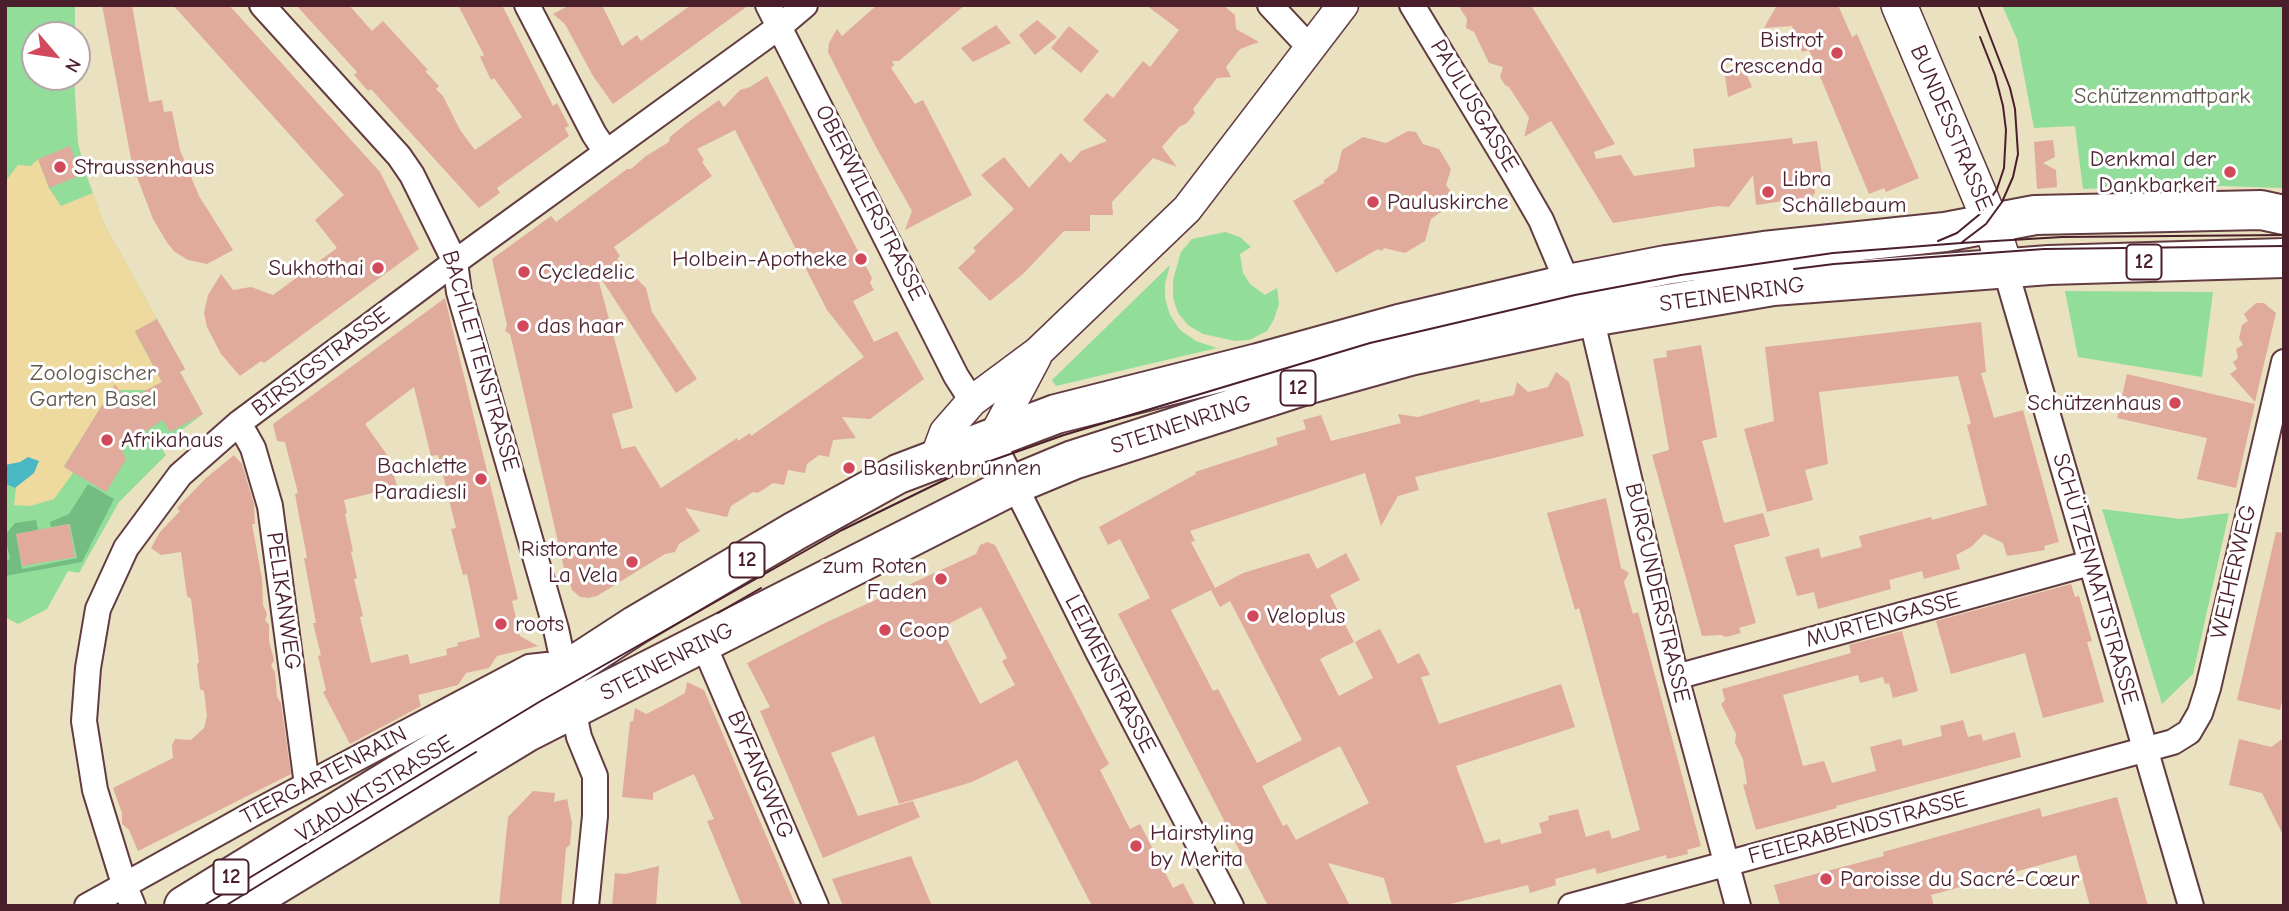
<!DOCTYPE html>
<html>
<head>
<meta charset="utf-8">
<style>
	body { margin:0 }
	#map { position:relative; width:2289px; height:911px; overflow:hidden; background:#e9e1bf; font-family:"Comic Neue",sans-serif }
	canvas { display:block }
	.frame { position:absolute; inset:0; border:7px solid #4a1f2b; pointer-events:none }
	.north { position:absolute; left:21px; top:21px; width:70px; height:70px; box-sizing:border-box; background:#fff; border:2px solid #b7a5aa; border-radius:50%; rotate:119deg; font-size:19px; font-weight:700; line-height:28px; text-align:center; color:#4a1f2b }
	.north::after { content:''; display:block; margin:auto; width:24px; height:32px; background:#d1495b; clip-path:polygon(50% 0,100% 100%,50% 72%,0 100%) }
</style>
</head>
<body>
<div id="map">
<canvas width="2289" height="911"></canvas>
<div class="frame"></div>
<div class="north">N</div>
</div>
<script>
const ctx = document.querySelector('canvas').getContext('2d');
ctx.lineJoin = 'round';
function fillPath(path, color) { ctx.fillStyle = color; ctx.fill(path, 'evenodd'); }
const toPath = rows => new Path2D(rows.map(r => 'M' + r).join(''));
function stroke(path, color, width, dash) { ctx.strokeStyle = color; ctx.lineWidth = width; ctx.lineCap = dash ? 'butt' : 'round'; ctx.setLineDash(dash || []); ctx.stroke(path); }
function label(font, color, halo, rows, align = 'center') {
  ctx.font = font + ' "Comic Neue",sans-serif'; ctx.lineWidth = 6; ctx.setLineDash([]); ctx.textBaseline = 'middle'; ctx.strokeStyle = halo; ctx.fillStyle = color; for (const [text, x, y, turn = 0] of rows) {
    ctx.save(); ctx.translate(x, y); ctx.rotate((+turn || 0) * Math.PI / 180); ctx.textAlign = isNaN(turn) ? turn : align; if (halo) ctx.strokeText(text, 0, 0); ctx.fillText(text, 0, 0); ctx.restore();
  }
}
fillPath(toPath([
	[5,5,75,5,75,35,35,35,35,77,74,77,78,143,85,171,104,224,185,369,180,372,203,414,160,446,166,455,119,502,79,573,68,571,47,609,18,624,5,617],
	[2002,5,2284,5,2284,188,2191,185,2083,189,2075,126,2034,128,2017,39],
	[1225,232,1240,237,1251,247,1240,254,1243,273,1250,284,1265,295,1277,288,1279,304,1274,319,1267,331,1249,340,1235,341,1203,334,1188,325,1178,313,1173,298,1173,280,1181,252,1192,239],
	[1170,265,1165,284,1165,298,1170,315,1180,330,1196,341,1217,348,1056,386,1052,380],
	[2065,291,2213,292,2202,377,2078,357],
	[2102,509,2181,519,2229,513,2193,674,2162,704]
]), '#92dd9a');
fillPath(toPath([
	[88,484,114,499,82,562,5,576,5,561,10,559,5,535,15,523,36,520,38,530,16,534,22,569,77,558,70,524,51,527,50,522,69,514]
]), '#75bc82');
fillPath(toPath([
	[38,159,49,188,61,206,93,193,104,224,157,319,135,332,162,382,147,390,119,390,110,393,64,466,73,473,54,499,30,506,14,505,16,488,5,485,5,182,18,165,31,166]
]), '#eeda9e');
fillPath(toPath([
	[28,457,39,461,34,473,15,488,5,484,5,465,20,462]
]), '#4ab8c3');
fillPath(toPath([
	[102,5,132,5,149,102,162,100,164,112,172,111,180,150,199,196,233,250,207,264,188,260,175,252,168,244,153,219,132,164],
	[173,5,229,5,380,172,419,249,264,363,261,361,240,376,221,354,207,327,204,313,208,295,221,274,233,290,251,287,273,295,337,248,315,220,344,195],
	[296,5,349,5,372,31,383,21,428,70,425,71,439,86,436,89,443,96,460,130,475,150,522,117,494,78,491,80,480,57,484,55,458,5,502,5,553,106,557,103,569,126,565,128,569,136,497,188,500,193,479,208,371,89,368,91,354,75,357,72],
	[570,5,602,5,622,46,637,35,641,41,691,5,749,5,613,104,593,76,565,24,553,14],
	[877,5,965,5,899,61,892,61,894,65,891,68,915,104,923,100,972,195,905,230,912,211,876,147,828,52,829,43,837,29,842,36],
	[1146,5,1223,5,1235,15,1236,29,1259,42,1240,49,1226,67,1231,77,1217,78,1193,109,1195,113,1187,123,1179,127,1162,147,1177,167,1153,158,1112,202,1113,215,1090,215,1090,231,1064,231,1023,274,990,301,958,268,976,251,973,248,1014,209,981,175,1004,157,1029,188,1061,153,1070,163,1081,151,1107,141,1083,120,1107,93,1113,98,1143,61,1150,67,1179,30],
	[1458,5,1531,5,1615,144,1594,152,1596,159,1621,155,1634,176,1695,167,1693,149,1792,138,1793,144,1817,141,1823,181,1814,183,1815,193,1812,197,1756,205,1753,175,1729,207,1718,206,1613,223,1551,121,1524,137,1529,118,1509,87,1505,85,1500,77,1503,67,1489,63,1474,32,1466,28,1467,19],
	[1777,5,1838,5,1852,37,1857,34,1919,178,1886,192,1884,188,1869,194,1809,50,1802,52,1792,26,1764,28],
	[1037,20,1057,37,1035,55,1019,35],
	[996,25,1011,43,973,62,961,48],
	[1069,26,1099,51,1081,73,1051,48],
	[1744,68,1752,87,1728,97,1725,76],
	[767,76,872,278,870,283,874,290,853,301,874,342,897,331,924,379,870,419,842,417,856,438,833,440,829,457,819,455,807,464,805,473,788,470,784,485,773,483,758,493,753,492,731,506,727,517,685,508,700,531,679,544,675,552,665,554,597,596,588,598,580,597,572,590,564,568,513,346,510,334,505,331,507,325,492,259,551,216,556,222,627,169,631,169,646,156,669,142,670,137,691,120,719,100,724,107,740,90,750,87],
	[735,130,827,310,864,357,751,436,750,433,738,441,737,438,661,488,635,446,622,449,612,414,633,408,596,271,676,393,697,379,652,312,646,288,617,259,620,256,614,247,712,176,702,162,704,160,697,149],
	[1408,131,1416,132,1423,144,1439,149,1451,169,1446,185,1455,197,1451,205,1431,219,1425,241,1405,253,1384,248,1382,251,1378,249,1336,273,1293,201,1324,183,1324,180,1337,171,1342,150,1363,137,1386,143],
	[2053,140,2055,157,2043,163,2056,170,2057,187,2037,189,2034,142],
	[70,146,81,175,49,188,38,159],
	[445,298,518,599,512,601,520,636,538,646,497,656,489,668,466,673,458,685,418,695,421,706,350,744,323,692,326,690,318,656,321,655,313,623,316,623,304,558,307,558,295,494,298,493,285,442,277,441,273,424],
	[414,387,431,456,438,455,456,528,451,529,463,575,467,574,480,637,457,643,458,646,446,649,447,655,410,664,408,654,371,663,360,617,363,616,354,579,357,578,351,552,353,551,345,514,347,513,344,500,397,487,390,459,365,424],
	[2256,303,2264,303,2276,313,2255,402,2230,374,2237,369,2233,362,2238,358,2236,349,2243,345,2239,338,2242,325,2248,321,2244,314],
	[157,319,185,369,180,372,203,414,170,432,163,420,120,447,126,459,106,492,64,467,115,384,126,401,162,382,135,331],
	[1981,322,1986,372,1981,373,1994,418,2023,410,2059,542,2044,546,2045,550,2007,556,2003,543,1984,534,1971,547,1956,555,1960,569,1924,579,1922,571,1889,580,1891,589,1818,609,1814,592,1797,596,1785,557,1819,548,1821,558,1862,547,1859,536,1931,517,1932,520,1987,505,1967,425,1971,424,1958,376,1819,392,1828,464,1805,470,1813,500,1767,512,1744,429,1774,421,1765,347],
	[1701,345,1717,437,1702,441,1724,523,1763,513,1770,536,1734,545,1756,623,1739,628,1741,633,1726,637,1721,635,1702,636,1652,455,1669,450,1653,359,1667,357,1666,351],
	[1556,372,1569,382,1584,436,1415,477,1419,490,1398,496,1381,526,1365,473,1190,531,1195,541,1191,542,1215,588,1243,573,1309,553,1317,569,1346,553,1360,580,1330,595,1354,642,1320,659,1339,696,1373,678,1355,642,1380,629,1398,664,1419,653,1430,675,1421,677,1439,724,1561,684,1575,727,1456,766,1485,843,1500,839,1501,844,1542,833,1539,823,1549,820,1548,816,1578,809,1586,837,1609,830,1612,839,1640,830,1579,608,1575,610,1547,513,1606,498,1621,568,1629,573,1624,582,1633,614,1638,612,1701,846,1687,850,1688,854,1667,859,1666,855,1597,874,1595,868,1555,879,1556,885,1530,893,1528,885,1442,906,1392,906,1384,878,1328,863,1350,906,1268,906,1118,614,1150,598,1120,539,1108,545,1099,527,1196,474,1195,472,1278,445,1276,438,1306,429,1303,420,1321,415,1331,441,1401,423,1398,414,1418,417,1479,399,1480,403,1514,395,1517,382,1528,392,1548,387],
	[1215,588,1211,590,1220,607,1230,601,1302,740,1257,763,1218,689,1213,691,1171,610],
	[1340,746,1369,803,1296,840,1287,824,1283,826,1262,786],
	[2127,374,2255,404,2236,488,2197,479,2207,438,2117,418],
	[234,455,242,464,254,504,255,524,252,524,262,579,263,605,267,614,265,620,269,625,269,641,274,660,271,666,275,672,277,697,281,703,291,774,138,851,129,830,122,824,122,813,113,788,173,758,172,745,175,739,191,740,204,728,207,716,204,691,200,689,197,664,199,662,191,599,187,596,181,552,161,555,151,548,160,532,180,511,177,508,206,478],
	[69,524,75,557,22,566,16,534],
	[2276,532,2284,533,2284,693,2280,710,2237,700],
	[987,542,995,545,1109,764,1100,770,1130,829,1140,824,1173,888,1183,883,1195,906,1092,906,1017,760,972,782,899,804,874,736,831,753,858,816,913,801,920,817,823,858,760,711,770,707,747,663,825,623,976,554,980,545],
	[981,607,1007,658,1002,661,1015,685,980,704,941,628],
	[2071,584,2075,597,2079,596,2092,641,2087,642,2104,702,2043,718,2025,653,1951,674,1936,621],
	[1902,631,1918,691,1893,698,1889,683,1885,684,1883,677,1860,683,1858,675,1783,695,1803,766,1824,761,1832,783,1876,771,1870,747,1901,739,1903,746,1942,736,1940,726,1963,720,1968,737,1981,734,1983,741,2015,732,2021,757,1836,806,1837,808,1756,830,1743,785,1747,784,1743,759,1735,743,1736,734,1721,704,1725,700,1722,689,1851,653,1849,645],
	[687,682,704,690,796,906,742,906,707,821,714,819,694,774,653,793,653,800,622,797,630,722,633,721,635,708,646,714,662,706,685,693],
	[2284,738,2284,837,2262,793,2229,785,2239,739,2271,747],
	[533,791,555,793,554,802,567,799,572,823,570,845,566,848,561,906,499,906,508,817],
	[2117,797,2148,906,2090,906,2076,855,1931,895,1934,906,1780,906,1774,885,1884,856,1883,852,2040,808,2042,817],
	[911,856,932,906,843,906,832,879],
	[659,866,656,906,612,906,615,873,625,874]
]), '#e0ab9c');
const minor = toPath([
	[262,5,399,156,412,175,455,262,459,292,556,629,579,737,595,776,595,816,586,906],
	[527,5,594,134,606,152],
	[768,5,956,376,972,401],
	[1270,5,1311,49],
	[1412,5,1515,175,1541,220,1568,284,1591,317,1676,677,1738,906],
	[2005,268,2191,906],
	[239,423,253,448,270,506,307,785],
	[992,440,1097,650,1231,906],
	[703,643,816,906],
	[1676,677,2090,563],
	[87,906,256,812,529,667,547,665,565,671],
	[133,906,124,884,95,790,84,721,88,668,98,609,126,548,180,475,239,423,455,262,779,27,805,5],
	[1571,906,2173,742,2189,732,2200,713,2208,688,2284,362]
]);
const tertiary = toPath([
	[992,440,1036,357],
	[935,459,945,432,972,401,1038,352,1187,209,1343,5]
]);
const secondary = toPath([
	[1899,5,1991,223,2005,268]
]);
const primary = toPath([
	[184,906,536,690,636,625,795,531,898,474,1056,414,1258,363,1399,324,1568,284,1666,265,1764,251,1945,232,2035,215,2261,210,2284,215],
	[241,906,527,732,1013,485,1073,460,1306,385,1410,356,1591,317,1773,286,2049,265,2284,258]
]);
stroke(minor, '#623c41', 28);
stroke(tertiary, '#623c41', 33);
stroke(secondary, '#623c41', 38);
stroke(primary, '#623c41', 42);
stroke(minor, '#fff', 24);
stroke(tertiary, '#fff', 30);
stroke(secondary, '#fff', 35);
stroke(primary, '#fff', 38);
stroke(toPath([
	[1938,241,1957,233,1980,214,1997,189,2004,168,2006,130,2003,106,1995,75,1980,37],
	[1961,243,1986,224,2002,202,2013,177,2018,154,2015,109,2010,88,1978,5],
	[1794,269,1834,264,2044,249,2284,246],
	[718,613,761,588],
	[203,906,539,702,842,530,965,470,1064,435,1370,343,1575,295,1681,275,1833,253,1961,243,2062,237,2284,235],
	[225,906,476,752]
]), '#4a1f2b', 2);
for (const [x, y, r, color] of [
	[1837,53,7,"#d1495b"],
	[60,167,7,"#d1495b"],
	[2230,172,7,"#d1495b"],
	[1768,192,7,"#d1495b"],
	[1373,202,7,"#d1495b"],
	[861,259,7,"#d1495b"],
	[378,268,7,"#d1495b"],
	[524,272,7,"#d1495b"],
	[523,326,7,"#d1495b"],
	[2175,403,7,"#d1495b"],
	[107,440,7,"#d1495b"],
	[849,468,7,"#d1495b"],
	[481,479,7,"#d1495b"],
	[632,562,7,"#d1495b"],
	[941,579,7,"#d1495b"],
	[1253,616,7,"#d1495b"],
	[501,624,7,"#d1495b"],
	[885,630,7,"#d1495b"],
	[1136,846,7,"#d1495b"],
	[1826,879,7,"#d1495b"]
]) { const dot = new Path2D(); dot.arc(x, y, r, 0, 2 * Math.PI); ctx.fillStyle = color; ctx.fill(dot); stroke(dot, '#fff', 2.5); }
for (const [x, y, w] of [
	[2144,262,35],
	[1298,388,35],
	[747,560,35],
	[231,877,35]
]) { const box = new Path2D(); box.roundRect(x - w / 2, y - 17.5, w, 35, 5); ctx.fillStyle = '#fff'; ctx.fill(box); stroke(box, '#4a1f2b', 2); }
label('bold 21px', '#4a1f2b', null, [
	["12",2144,262],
	["12",1298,388],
	["12",747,560],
	["12",231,877]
]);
label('23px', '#4a1f2b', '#fff', [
	["Bistrot",1823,40,"right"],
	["Crescenda",1823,66,"right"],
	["Denkmal der",2216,159,"right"],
	["Dankbarkeit",2216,185,"right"],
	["Straussenhaus",74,167],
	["Libra",1782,179],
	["Schällebaum",1782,205],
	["Pauluskirche",1387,202],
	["Holbein-Apotheke",847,259,"right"],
	["Sukhothai",364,268,"right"],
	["Cycledelic",538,272],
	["das haar",537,326],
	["Schützenhaus",2161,403,"right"],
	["Afrikahaus",121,440],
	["Bachlette",467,466,"right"],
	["Paradiesli",467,492,"right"],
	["Basiliskenbrunnen",863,468],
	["Ristorante",618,549,"right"],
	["La Vela",618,575,"right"],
	["zum Roten",927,566,"right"],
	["Faden",927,592,"right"],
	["Veloplus",1267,616],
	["roots",515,624],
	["Coop",899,630],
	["Hairstyling",1150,833],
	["by Merita",1150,859],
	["Paroisse du Sacré-Cœur",1840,879]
], 'left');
label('23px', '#60584c', '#fff', [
	["Schützenmattpark",2162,96],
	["Zoologischer",93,373],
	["Garten Basel",93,399]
]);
label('23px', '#4a1f2b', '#fff', [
	["PAULUSGASSE",1474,106,59],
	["BUNDESSTRASSE",1951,128,67],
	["OBERWILERSTRASSE",870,203,63],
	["STEINENRING",1732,295,-8],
	["BACHLETTENSTRASSE",480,361,74],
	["BIRSIGSTRASSE",321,362,-37],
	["STEINENRING",1181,425,-18],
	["WEIHERWEG",2234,572,-77],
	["SCHÜTZENMATTSTRASSE",2095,579,74],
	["BURGUNDERSTRASSE",1657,593,77],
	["PELIKANWEG",283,601,82],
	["MURTENGASSE",1883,620,-15],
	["STEINENRING",667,662,-27],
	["LEIMENSTRASSE",1110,674,63],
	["BYFANGWEG",760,775,67],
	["TIERGARTENRAIN",324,776,-28],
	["VIADUKTSTRASSE",375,789,-32],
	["FEIERABENDSTRASSE",1858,828,-15]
]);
</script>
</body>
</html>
